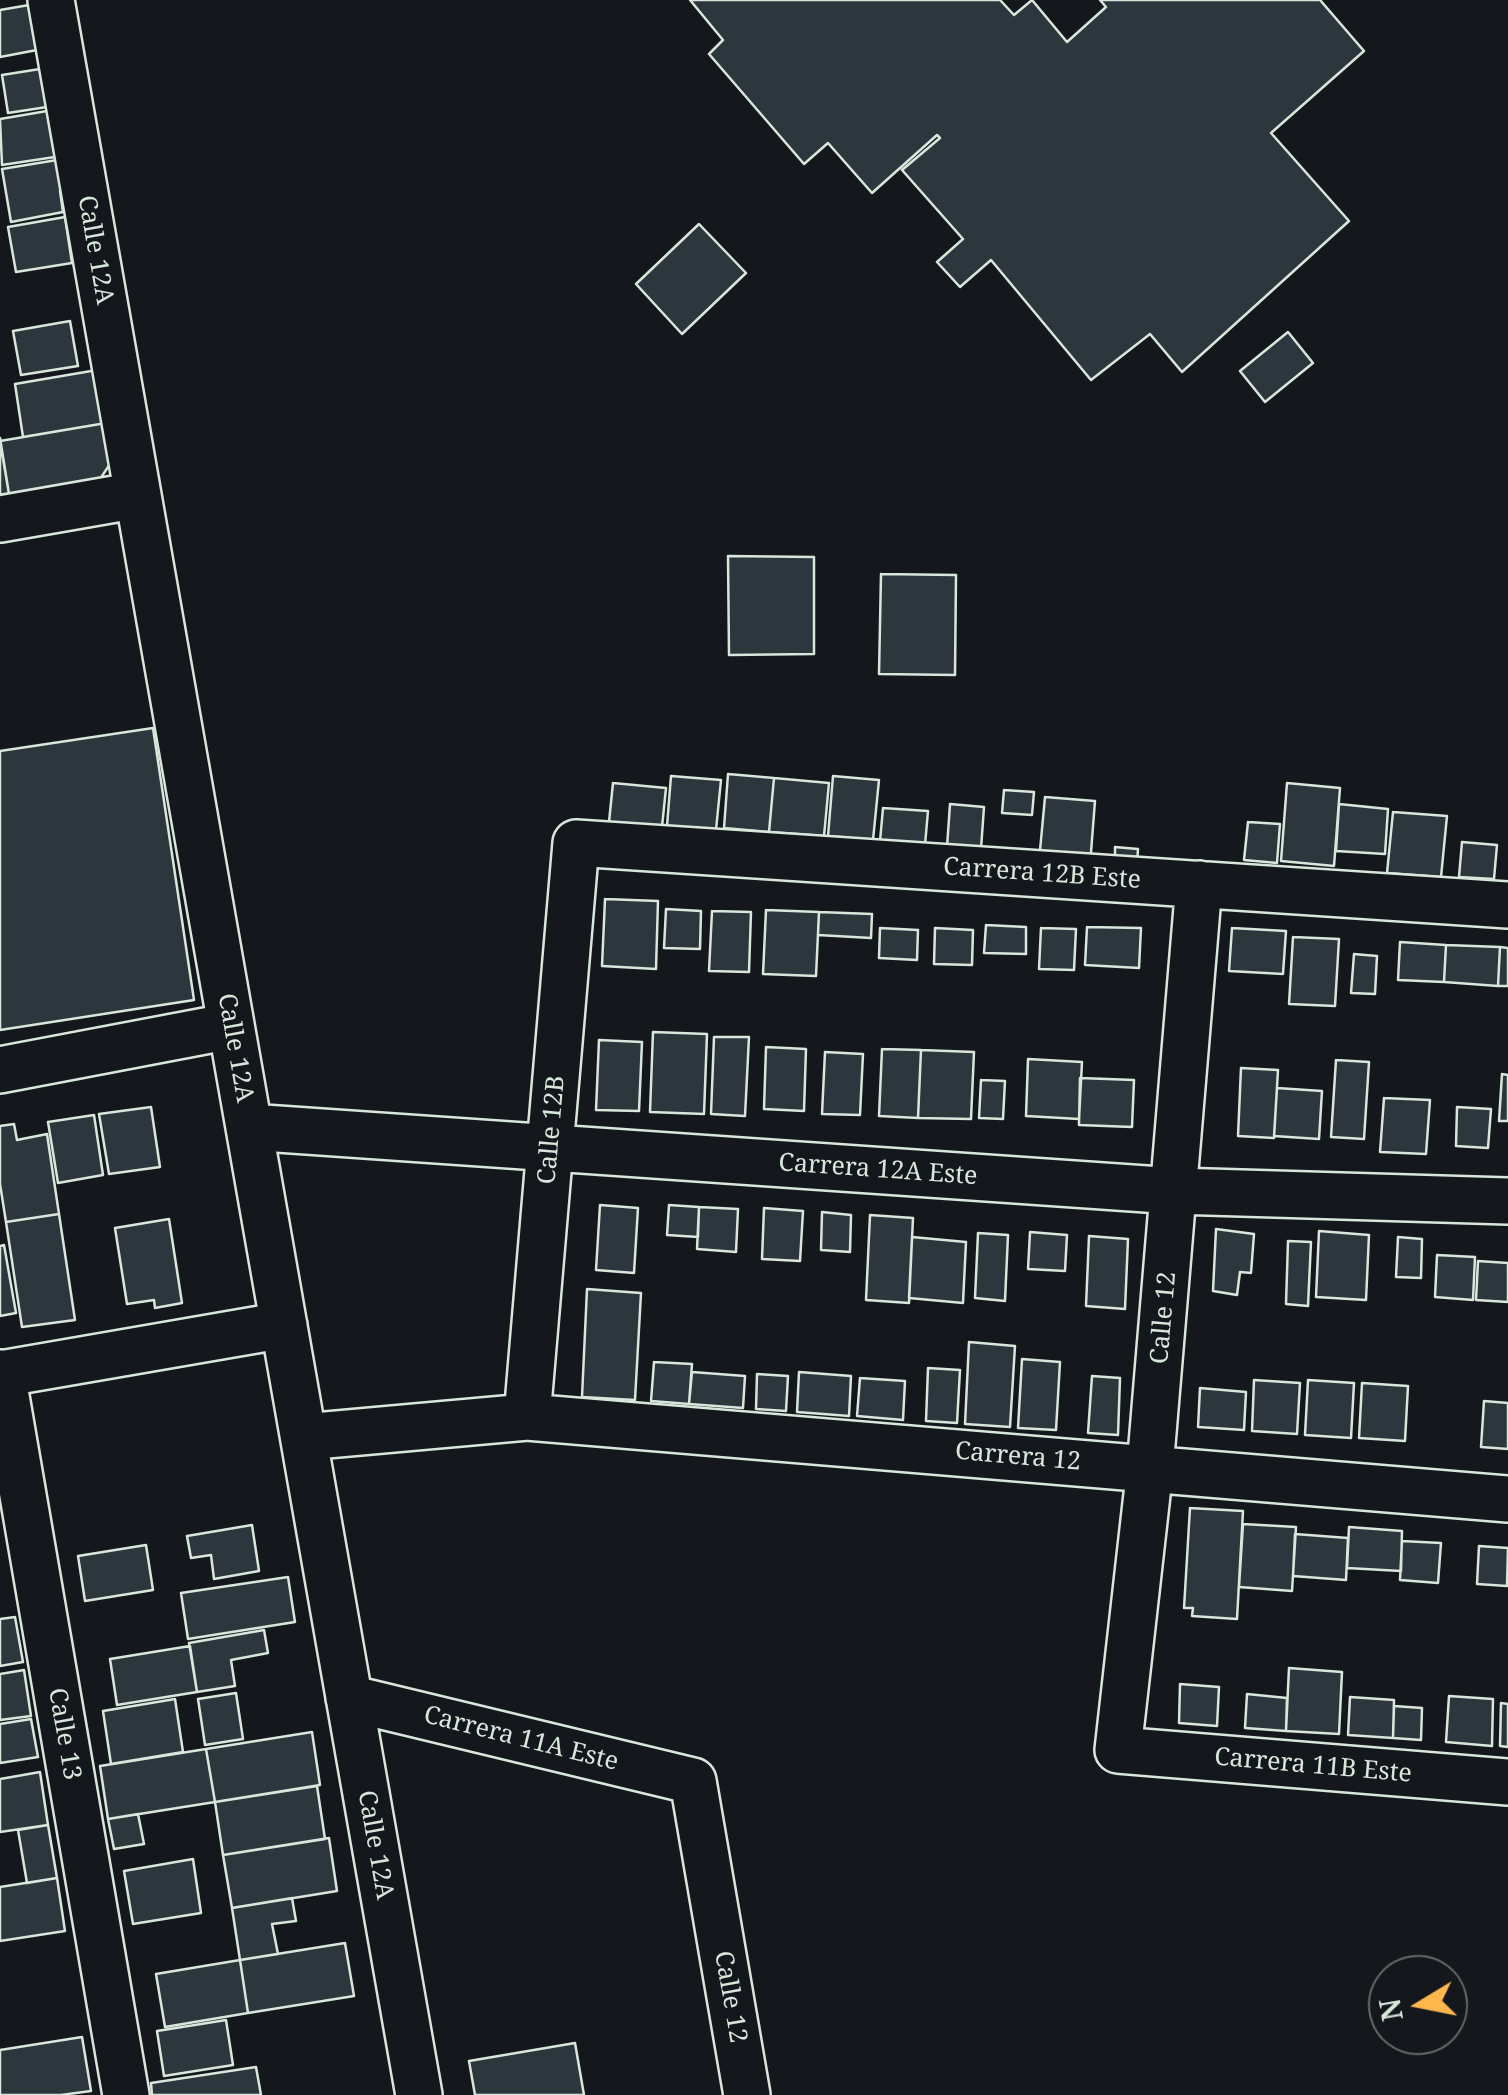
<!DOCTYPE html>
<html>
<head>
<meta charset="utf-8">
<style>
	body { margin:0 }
	#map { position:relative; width:1508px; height:2095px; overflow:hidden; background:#14181c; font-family:"Noto Serif",serif }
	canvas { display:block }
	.north { position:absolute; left:1368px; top:1955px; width:100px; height:100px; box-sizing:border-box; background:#14181c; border:2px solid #626a69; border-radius:50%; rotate:260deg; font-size:28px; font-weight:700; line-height:40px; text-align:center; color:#d8e6dc }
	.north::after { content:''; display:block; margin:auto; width:35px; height:45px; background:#ffb74d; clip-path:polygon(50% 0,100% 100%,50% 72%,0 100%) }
</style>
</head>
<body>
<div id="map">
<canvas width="1508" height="2095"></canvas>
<div class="north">N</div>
</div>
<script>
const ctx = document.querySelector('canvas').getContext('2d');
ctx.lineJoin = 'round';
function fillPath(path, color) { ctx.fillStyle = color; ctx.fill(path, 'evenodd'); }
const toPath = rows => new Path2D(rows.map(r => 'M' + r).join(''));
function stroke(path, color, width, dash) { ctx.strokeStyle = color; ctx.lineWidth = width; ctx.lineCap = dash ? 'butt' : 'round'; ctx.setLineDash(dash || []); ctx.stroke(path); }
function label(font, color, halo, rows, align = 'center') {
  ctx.font = font + ' "Noto Serif",serif'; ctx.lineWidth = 8; ctx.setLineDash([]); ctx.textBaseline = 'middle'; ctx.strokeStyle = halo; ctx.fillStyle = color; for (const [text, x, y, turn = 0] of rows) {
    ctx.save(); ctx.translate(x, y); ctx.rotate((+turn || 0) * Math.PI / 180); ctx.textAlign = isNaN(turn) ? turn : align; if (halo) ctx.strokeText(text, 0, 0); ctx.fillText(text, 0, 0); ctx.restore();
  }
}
const building = toPath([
	[690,0,1000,0,1014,15,1032,0,1067,42,1106,7,1100,0,1320,0,1364,51,1271,133,1349,221,1182,372,1150,334,1091,380,991,260,960,287,937,262,963,239,902,170,940,138,937,135,872,193,828,143,804,164,709,54,723,40,690,0],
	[29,5,37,50,0,57,0,10,29,5],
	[40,69,47,107,8,113,2,75,40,69],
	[47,111,55,157,2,165,0,119,47,111],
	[63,159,68,189,60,191,63,212,11,222,2,169,63,159],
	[65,217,72,263,16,272,8,227,65,217],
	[699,224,746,273,682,334,636,284,699,224],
	[70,321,78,366,21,375,13,331,70,321],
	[1288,332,1313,363,1265,402,1240,371,1288,332],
	[97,370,106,423,23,437,15,384,97,370],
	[106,423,112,461,100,479,9,494,0,441,106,423],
	[0,438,9,494,0,495,0,438],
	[728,556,814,557,814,654,729,655,728,556],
	[881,574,956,575,955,675,879,674,881,574],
	[153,728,194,1000,0,1030,0,751,153,728],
	[728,774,774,778,769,832,724,828,728,774],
	[671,776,721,780,716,830,667,826,671,776],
	[833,776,879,780,873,840,828,836,833,776],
	[774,778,829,783,824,836,769,832,774,778],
	[613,783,666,788,662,827,609,822,613,783],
	[1287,783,1340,788,1334,866,1281,861,1287,783],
	[1004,790,1034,792,1032,815,1002,813,1004,790],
	[1045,797,1095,801,1090,865,1039,861,1045,797],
	[950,804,984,807,981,849,947,847,950,804],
	[1339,804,1388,809,1385,854,1336,851,1339,804],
	[883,808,928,811,925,845,880,841,883,808],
	[1393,812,1447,816,1441,877,1387,873,1393,812],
	[1248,822,1280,824,1277,863,1244,860,1248,822],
	[1462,842,1497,845,1494,879,1459,877,1462,842],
	[1115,847,1138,849,1137,864,1115,862,1115,847],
	[605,899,658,901,656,969,602,966,605,899],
	[666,909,701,911,700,949,664,948,666,909],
	[766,910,819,912,816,976,763,974,766,910],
	[712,911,751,912,749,972,709,971,712,911],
	[819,912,872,914,871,938,818,935,819,912],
	[986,925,1026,927,1026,954,984,953,986,925],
	[1087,927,1141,928,1139,968,1085,965,1087,927],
	[880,928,918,930,917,960,879,958,880,928],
	[935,928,973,930,972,965,934,964,935,928],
	[1041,928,1076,929,1074,970,1039,969,1041,928],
	[1232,928,1286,931,1283,974,1229,971,1232,928],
	[1293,937,1339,939,1335,1006,1289,1004,1293,937],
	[1400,942,1446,945,1444,982,1398,980,1400,942],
	[1446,945,1500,947,1498,986,1444,982,1446,945],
	[1500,947,1508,948,1508,986,1498,986,1500,947],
	[1354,954,1377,956,1375,994,1351,993,1354,954],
	[653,1032,707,1034,704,1114,650,1112,653,1032],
	[714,1037,749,1037,745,1116,711,1114,714,1037],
	[599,1040,642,1042,639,1111,596,1110,599,1040],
	[766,1047,806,1049,804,1111,764,1109,766,1047],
	[882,1049,921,1050,918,1118,879,1116,882,1049],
	[921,1050,974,1052,971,1119,918,1118,921,1050],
	[825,1052,863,1054,860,1115,822,1114,825,1052],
	[1028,1059,1082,1062,1079,1119,1026,1116,1028,1059],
	[1336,1060,1369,1062,1364,1139,1331,1137,1336,1060],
	[1241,1068,1278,1070,1274,1138,1238,1136,1241,1068],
	[1502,1074,1508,1075,1508,1121,1499,1121,1502,1074],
	[1080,1078,1134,1080,1132,1127,1079,1125,1080,1078],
	[981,1080,1005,1081,1003,1119,979,1118,981,1080],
	[1277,1088,1322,1091,1319,1139,1274,1136,1277,1088],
	[1384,1098,1430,1100,1426,1154,1380,1152,1384,1098],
	[151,1107,160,1167,109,1174,99,1114,151,1107],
	[1457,1107,1491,1109,1488,1148,1456,1146,1457,1107],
	[94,1115,103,1175,58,1183,48,1122,94,1115],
	[14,1124,17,1140,47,1134,59,1214,6,1222,0,1184,0,1126,14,1124],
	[600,1205,638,1208,634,1273,596,1270,600,1205],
	[669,1205,699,1207,698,1237,667,1235,669,1205],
	[699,1207,738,1209,736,1252,697,1249,699,1207],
	[764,1208,803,1211,800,1261,762,1259,764,1208],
	[822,1212,851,1215,850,1252,821,1250,822,1212],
	[59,1214,75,1320,22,1327,6,1222,59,1214],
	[870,1215,913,1218,909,1303,866,1300,870,1215],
	[169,1219,182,1303,155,1308,154,1300,127,1304,115,1228,169,1219],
	[1216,1229,1254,1234,1251,1273,1240,1272,1237,1295,1213,1291,1216,1229],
	[1319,1231,1369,1235,1366,1300,1316,1297,1319,1231],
	[1030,1232,1067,1235,1065,1271,1028,1269,1030,1232],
	[978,1233,1008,1235,1005,1301,975,1298,978,1233],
	[1089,1236,1128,1239,1125,1309,1086,1306,1089,1236],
	[912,1237,966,1242,963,1303,909,1298,912,1237],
	[1398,1237,1422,1239,1421,1278,1396,1277,1398,1237],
	[1288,1241,1311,1242,1308,1306,1286,1304,1288,1241],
	[4,1245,16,1313,0,1316,0,1246,4,1245],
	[1437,1255,1475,1257,1473,1300,1435,1297,1437,1255],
	[1478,1261,1508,1263,1508,1302,1476,1300,1478,1261],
	[587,1289,641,1293,635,1400,582,1397,587,1289],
	[969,1342,1015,1346,1010,1427,965,1424,969,1342],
	[1022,1359,1060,1362,1056,1430,1018,1428,1022,1359],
	[654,1362,692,1364,689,1404,651,1401,654,1362],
	[928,1368,960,1370,957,1423,926,1421,928,1368],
	[692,1372,745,1376,743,1408,689,1404,692,1372],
	[799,1372,851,1376,849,1416,797,1412,799,1372],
	[757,1374,788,1376,786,1411,756,1409,757,1374],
	[1092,1376,1120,1378,1118,1435,1088,1433,1092,1376],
	[860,1378,905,1381,903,1420,857,1416,860,1378],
	[1254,1380,1300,1383,1297,1434,1252,1431,1254,1380],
	[1308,1380,1354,1383,1351,1438,1305,1435,1308,1380],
	[1362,1383,1408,1386,1405,1441,1359,1438,1362,1383],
	[1200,1388,1246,1392,1244,1430,1198,1427,1200,1388],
	[1484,1401,1508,1403,1508,1449,1481,1447,1484,1401],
	[1190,1508,1243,1511,1237,1619,1192,1616,1193,1608,1184,1608,1190,1508],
	[1243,1524,1296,1527,1292,1591,1239,1587,1243,1524],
	[252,1525,259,1571,214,1579,211,1555,191,1558,187,1536,252,1525],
	[1349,1527,1402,1531,1401,1571,1347,1568,1349,1527],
	[1295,1534,1348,1538,1346,1580,1293,1576,1295,1534],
	[1402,1541,1441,1543,1438,1583,1400,1580,1402,1541],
	[146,1545,153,1590,85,1601,78,1556,146,1545],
	[1479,1546,1508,1548,1507,1586,1477,1584,1479,1546],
	[288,1577,295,1622,188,1639,181,1593,288,1577],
	[15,1617,23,1662,0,1666,0,1619,15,1617],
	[264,1630,268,1653,231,1660,235,1686,197,1692,189,1643,264,1630],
	[190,1646,197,1692,117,1705,110,1659,190,1646],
	[1289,1668,1342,1672,1339,1734,1286,1731,1289,1668],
	[24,1670,31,1716,0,1720,0,1674,24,1670],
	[1180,1684,1219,1687,1217,1726,1179,1723,1180,1684],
	[236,1693,243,1739,205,1745,198,1699,236,1693],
	[1247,1694,1287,1698,1286,1731,1245,1728,1247,1694],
	[1449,1696,1493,1699,1492,1746,1446,1742,1449,1696],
	[1350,1697,1394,1700,1393,1738,1348,1735,1350,1697],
	[175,1699,183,1752,111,1764,103,1711,175,1699],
	[1501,1703,1508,1704,1508,1747,1500,1746,1501,1703],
	[1394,1706,1422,1708,1421,1740,1393,1738,1394,1706],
	[31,1719,38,1757,0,1763,0,1724,31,1719],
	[312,1732,320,1785,215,1802,206,1749,312,1732],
	[206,1749,215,1802,108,1819,100,1766,206,1749],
	[40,1772,48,1825,0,1832,0,1779,40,1772],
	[317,1786,325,1839,223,1855,215,1802,317,1786],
	[138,1814,144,1844,114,1849,108,1819,138,1814],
	[48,1825,57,1878,27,1883,18,1830,48,1825],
	[329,1838,337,1891,232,1908,223,1855,329,1838],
	[193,1859,201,1913,133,1924,124,1871,193,1859],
	[57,1878,65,1931,0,1941,0,1887,57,1878],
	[292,1898,296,1921,272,1924,278,1954,240,1960,232,1908,292,1898],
	[345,1943,354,1996,248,2013,240,1960,345,1943],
	[240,1960,248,2013,165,2027,156,1974,240,1960],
	[226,2020,233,2065,164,2076,157,2031,226,2020],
	[82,2037,91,2091,61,2095,0,2095,0,2050,82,2037],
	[575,2043,584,2095,475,2095,469,2061,575,2043],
	[256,2067,261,2095,152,2095,151,2083,256,2067]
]);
fillPath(building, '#2c363c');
stroke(building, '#d8e6dc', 2.5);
const street = toPath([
	[51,0,419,2095],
	[0,519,138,495],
	[1199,884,1150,1468,1118,1750,1508,1782],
	[0,1070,231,1026],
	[249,1127,1175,1191,1508,1201],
	[2,1373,126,2095],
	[0,1374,284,1325],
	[527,1417,576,843,1508,905],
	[304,1437,527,1417,1508,1499],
	[349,1698,693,1781,747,2095]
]);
stroke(street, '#d8e6dc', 50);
stroke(street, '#14181c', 45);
label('25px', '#d8e6dc', '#14181c', [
	["Calle 12A",95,250,80],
	["Carrera 12B Este",1042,874,4],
	["Calle 12A",235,1048,80],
	["Calle 12B",552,1130,-85],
	["Carrera 12A Este",878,1170,4],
	["Calle 12",1164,1318,-85],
	["Carrera 12",1018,1457,5],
	["Calle 13",64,1734,80],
	["Carrera 11A Este",521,1739,14],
	["Carrera 11B Este",1313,1766,5],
	["Calle 12A",375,1845,80],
	["Calle 12",730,1997,80]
]);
</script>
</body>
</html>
